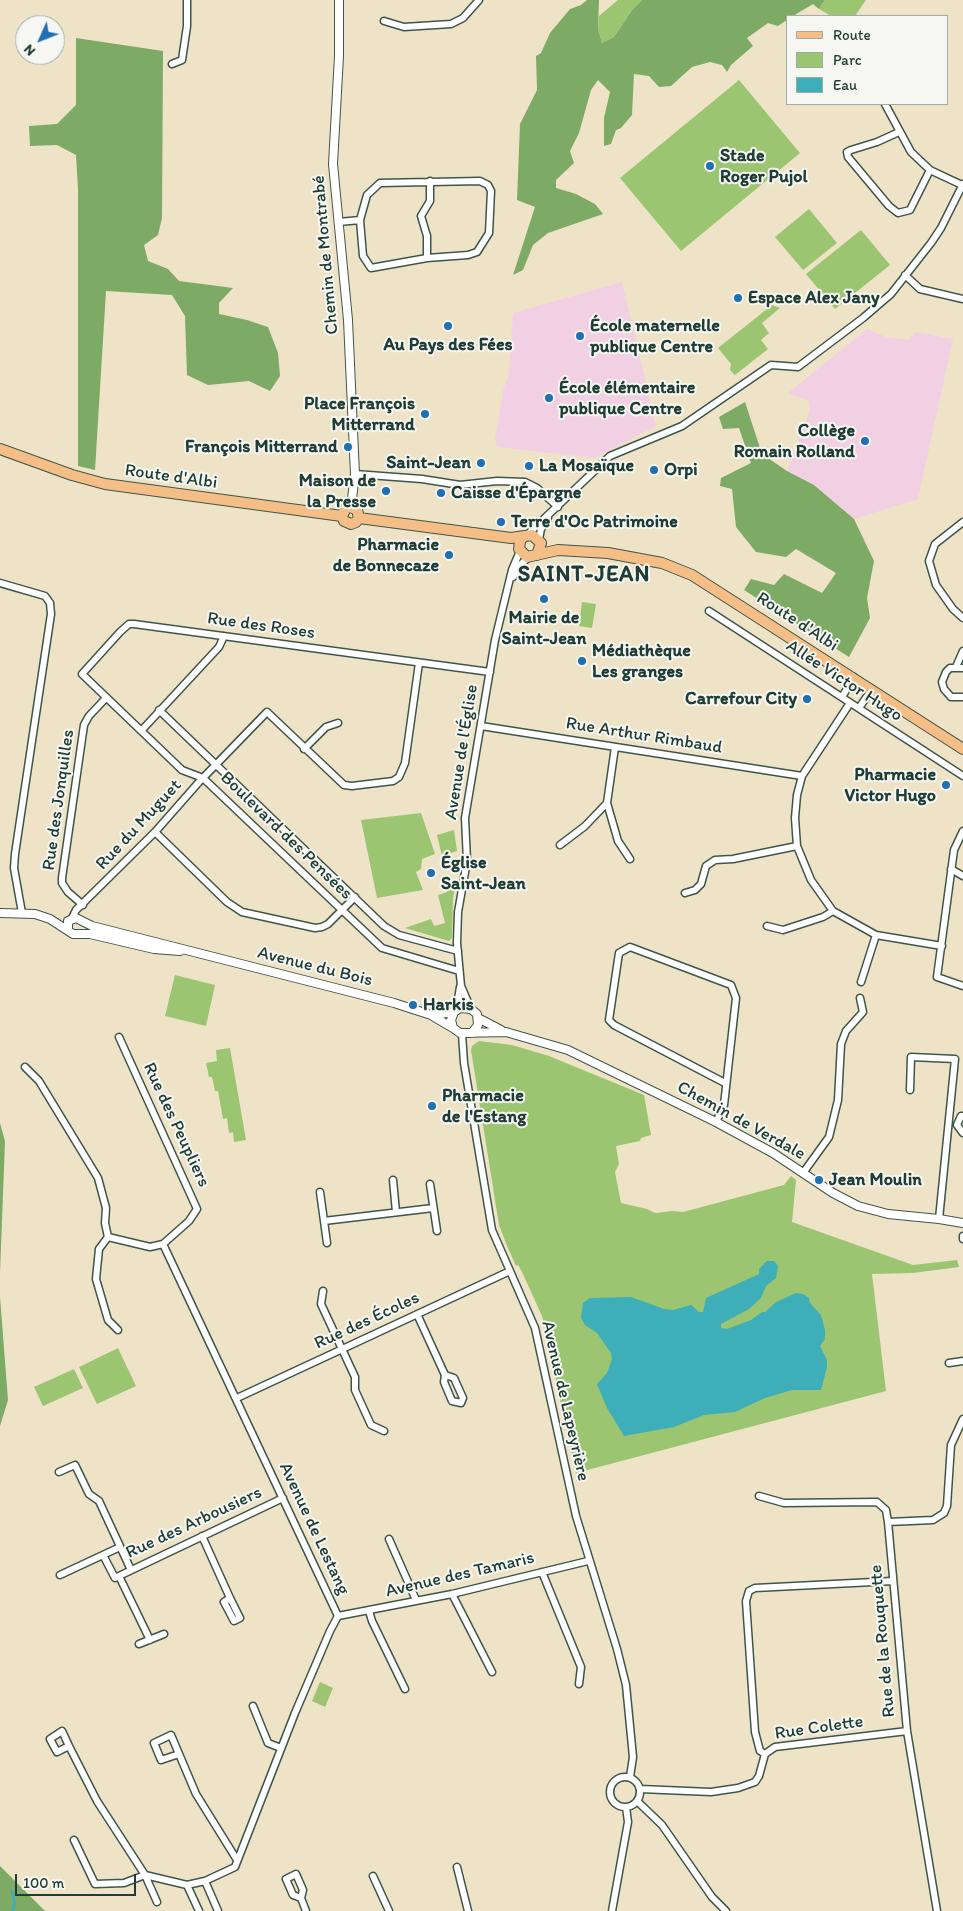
<!DOCTYPE html>
<html>
<head>
<meta charset="utf-8">
<style>
	body { margin:0 }
	#map { position:relative; width:963px; height:1911px; overflow:hidden; background:#eee3c7; font-family:Itim,sans-serif }
	canvas { display:block }
	.legend { position:absolute; left:786px; top:15px; width:162px; height:90px; box-sizing:border-box; background:#f6f6f2; border:1px solid #a0aca6; margin:0; padding:6px 9px; list-style:none; font-size:15px; color:#1f3d34 }
	.legend li { display:flex; align-items:center; gap:10px; height:25px }
	.legend b { width:25px; border:1px solid #a0aca6 }
	.north { position:absolute; left:15px; top:15px; width:50px; height:50px; box-sizing:border-box; background:#f6f6f2; border:1px solid #a0aca6; border-radius:50%; rotate:226deg; font-size:14px; font-weight:700; line-height:20px; text-align:center; color:#1f3d34 }
	.north::after { content:''; display:block; margin:auto; width:18px; height:22px; background:#1f6fb2; clip-path:polygon(50% 0,100% 100%,50% 72%,0 100%) }
	.scale { position:absolute; left:15px; top:1874px; width:121px; height:22px; box-sizing:border-box; border:2px solid #1f3d34; border-top:0; padding-left:6px; font-size:15px; line-height:18px; white-space:nowrap; color:#1f3d34; -webkit-text-stroke:4px #f6f6f2; paint-order:stroke }
</style>
</head>
<body>
<div id="map">
<canvas width="963" height="1911"></canvas>
<ul class="legend">
<li><b style="height:6px;background:#f6be87"></b>Route</li>
<li><b style="height:14px;background:#9cc572"></b>Parc</li>
<li><b style="height:14px;background:#3eaeb9"></b>Eau</li>
</ul>
<div class="north">N</div>
<div class="scale">100 m</div>
</div>
<script>
const ctx = document.querySelector('canvas').getContext('2d');
ctx.lineJoin = 'round';
function fillPath(path, color) { ctx.fillStyle = color; ctx.fill(path, 'evenodd'); }
const toPath = rows => new Path2D(rows.map(r => 'M' + r).join(''));
function stroke(path, color, width, dash) { ctx.strokeStyle = color; ctx.lineWidth = width; ctx.lineCap = dash ? 'butt' : 'round'; ctx.setLineDash(dash || []); ctx.stroke(path); }
function label(font, color, halo, rows, align = 'center') {
  ctx.font = font + ' Itim,sans-serif'; ctx.lineWidth = 4; ctx.setLineDash([]); ctx.textBaseline = 'middle'; ctx.strokeStyle = halo; ctx.fillStyle = color; for (const [text, x, y, turn = 0] of rows) {
    ctx.save(); ctx.translate(x, y); ctx.rotate((+turn || 0) * Math.PI / 180); ctx.textAlign = isNaN(turn) ? turn : align; if (halo) ctx.strokeText(text, 0, 0); ctx.fillText(text, 0, 0); ctx.restore();
  }
}
fillPath(toPath([
	[622,282,656,426,595,458,497,447,495,439,503,391,509,373,513,313],
	[867,329,886,337,909,340,915,332,953,339,918,499,854,519,814,485,787,471,810,410,809,401,788,393]
]), '#f1d0e3');
fillPath(toPath([
	[618,0,642,0,632,10,614,37,602,43,598,29,599,16],
	[825,0,866,0,855,16,831,16,819,9],
	[739,80,800,153,681,251,620,178],
	[809,209,837,243,803,270,775,237],
	[861,230,890,265,835,309,806,274],
	[772,305,780,308,762,323,769,333,761,340,768,349,735,375,730,370,731,364,718,348],
	[582,602,596,604,592,628,579,626],
	[421,813,435,854,422,859,421,869,416,872,423,890,377,898,361,820],
	[454,830,457,851,442,856,437,835],
	[457,880,453,898,452,938,449,941,405,928,431,919,434,926,445,923,438,895,447,892,445,884],
	[175,975,215,985,206,1026,165,1016],
	[479,1041,512,1045,549,1056,644,1095,651,1135,641,1138,640,1141,616,1146,619,1164,615,1172,621,1203,647,1209,655,1213,673,1211,683,1212,784,1185,791,1176,796,1180,792,1222,913,1265,957,1260,959,1267,913,1273,872,1274,886,1391,576,1473,542,1316,522,1272,518,1265,516,1266,507,1246,499,1225,471,1050,472,1046],
	[230,1048,246,1140,234,1142,233,1132,229,1133,227,1118,223,1119,218,1091,215,1091,212,1077,209,1077,206,1063,217,1061,216,1050],
	[118,1348,136,1386,97,1404,79,1367],
	[74,1369,83,1388,43,1406,34,1387],
	[320,1682,333,1688,325,1707,312,1701]
]), '#9cc572');
fillPath(toPath([
	[587,0,599,0,598,29,602,43,614,37,632,10,642,0,825,0,819,9,813,4,793,16,787,16,787,20,778,26,768,23,747,38,753,46,731,65,727,72,722,65,710,62,692,67,671,86,659,87,649,76,634,74,632,115,621,128,616,130,611,144,604,146,604,118,610,92,598,80,591,90,579,133,570,151,574,163,556,180,556,188,576,194,595,204,603,214,548,233,533,245,523,270,513,275,535,207,517,200,520,124,537,90,536,56,541,53,550,33,570,9,581,5],
	[76,38,163,51,162,218,158,235,144,245,148,261,168,269,179,281,233,288,219,303,219,314,247,320,268,327,278,353,280,376,270,391,249,381,208,385,187,375,185,316,172,295,106,291,95,470,78,466,78,189,76,155,57,145,30,146,29,126,57,124,76,105],
	[745,402,762,454,787,471,814,485,854,519,874,561,867,598,870,618,849,657,744,590,751,579,774,585,784,574,822,593,836,573,796,549,786,557,756,552,736,527,732,489,720,486,721,478,751,463,739,428,723,429,719,417],
	[0,1123,5,1141,0,1273],
	[0,1297,8,1400,0,1426],
	[0,1866,45,1911,0,1911]
]), '#7daa64');
fillPath(toPath([
	[767,1261,774,1261,778,1266,776,1278,766,1286,761,1298,749,1309,721,1324,721,1328,727,1329,751,1320,762,1312,765,1312,776,1302,796,1293,803,1294,809,1298,810,1303,821,1315,825,1330,825,1339,820,1346,827,1360,827,1367,821,1390,792,1390,765,1398,735,1412,704,1415,674,1427,624,1436,607,1408,597,1384,607,1373,612,1359,611,1353,597,1333,585,1325,581,1318,583,1303,590,1298,631,1297,664,1309,673,1310,691,1305,699,1312,703,1312,706,1298,759,1274,759,1269]
]), '#3eaeb9');
stroke(toPath([
	[12,1891,15,1905,12,1911]
]), '#3eaeb9', 2.5);
const minor = toPath([
	[384,21,404,27,451,24,463,18,479,0],
	[172,64,182,60,187,26,187,0],
	[885,104,911,152,930,170,962,185],
	[899,132,877,142,851,150,847,152,848,157,889,206,898,213,910,210,930,170],
	[339,222,360,220,363,256,371,268,427,258,468,255,477,252,489,233,491,191,488,185,480,181,380,183,367,195,360,220],
	[427,258,427,236,421,216,430,201,430,181],
	[905,275,920,289,963,299],
	[355,474,422,479,460,485,497,481,525,482,537,488,558,507],
	[963,522,935,544,929,561,936,585,953,609,963,618],
	[527,535,610,456,682,426,771,365,798,367,863,318,891,294,931,243,941,228,963,184],
	[539,539,541,529,547,521,548,517],
	[513,577,519,566,529,557],
	[0,583,45,596,50,603,51,614,15,854,14,868,22,913],
	[709,611,963,776],
	[956,667,963,651],
	[963,668,950,668,946,672,942,682,944,689,951,697,963,697],
	[842,697,854,677],
	[850,703,802,776,797,795,795,818,797,846,811,880,833,911,876,935,942,946],
	[859,708,872,689],
	[159,710,384,926,399,935,458,951],
	[481,726,802,776],
	[141,731,219,647,224,636],
	[615,747,607,803,618,841,630,859],
	[304,749,326,727,338,723],
	[963,831,954,850,937,977,963,986],
	[155,832,227,902,242,912,315,928,322,927,328,924,355,897],
	[560,845,585,826,607,803],
	[951,869,963,876],
	[685,893,695,890,701,884,706,866,715,860,733,859,797,846],
	[83,905,68,892,62,883,62,878,84,725,89,716,106,698],
	[72,918,76,910,155,832,199,782,267,712,344,785,352,786,393,781,399,777,405,763,419,663],
	[767,926,783,930,823,917,833,911],
	[459,971,382,948,203,778,182,770,82,674,120,632,129,624,134,624,490,672],
	[861,982,876,935],
	[471,1009,461,986,457,943,458,912,467,861,465,818,495,640,512,570,520,551],
	[456,1011,460,987],
	[462,1034,464,1063,492,1230,535,1328,576,1516,617,1649,626,1685,633,1757,630,1777],
	[119,1037,197,1209,189,1221,163,1244],
	[25,1067,39,1081,98,1178,106,1208,105,1223,108,1237,150,1247,163,1244],
	[910,1090,911,1057,955,1059,939,1219],
	[963,1116,961,1116,957,1125,963,1133],
	[716,1122,724,1105,736,998,731,985,630,947,619,953,609,1020,614,1025,725,1083],
	[803,1173,829,1137,838,1100,841,1044,846,1031,863,1012,860,998],
	[393,1180,396,1212],
	[430,1184,437,1231],
	[320,1192,327,1243],
	[324,1221,433,1208],
	[963,1236,963,1239],
	[108,1237,99,1249,96,1279,108,1320,118,1330],
	[163,1244,338,1616],
	[323,1291,321,1304,355,1377,355,1390,371,1425,384,1431],
	[417,1314,445,1375,444,1382,452,1401,461,1403,463,1398,454,1378,445,1375],
	[949,1363,963,1361],
	[237,1398,510,1271],
	[59,1472,75,1465,89,1494,99,1501,131,1570],
	[759,1496,784,1503,877,1502,886,1510,888,1522],
	[202,1536,230,1598,224,1602,234,1621,240,1618,230,1598],
	[389,1539,416,1600],
	[103,1555,115,1578,119,1576,150,1640],
	[542,1572,581,1667,579,1684],
	[60,1575,120,1547],
	[119,1576,283,1498],
	[452,1594,492,1672],
	[369,1611,372,1621,405,1689],
	[338,1616,452,1594,588,1561],
	[139,1644,164,1634],
	[253,1706,268,1743,281,1748],
	[69,1746,57,1752,50,1739,62,1731,69,1746,97,1801,145,1875,157,1902],
	[179,1754,161,1760,154,1743,171,1735,196,1794,237,1860],
	[765,1754,760,1751,755,1732,746,1601,749,1591,755,1588,893,1581],
	'610 1792a15 15 0 1 1 30 0a15 15 0 1 1-30 0Z',
	[640,1789,711,1792,738,1788,755,1782,759,1776,765,1754,775,1747,907,1731],
	[637,1801,662,1825,712,1897,726,1911],
	[74,1840,95,1884,124,1883,145,1875,187,1885,205,1881,235,1867,295,1713,330,1631,338,1616],
	[457,1867,468,1911],
	[373,1876,389,1911],
	[205,1881,218,1911],
	[187,1885,199,1911],
	[301,1898,293,1895,286,1879,296,1874,303,1890,301,1898,306,1911],
	[612,1911,628,1822,626,1807],
	[937,1911,907,1731,888,1522,933,1520,944,1513,947,1506,951,1445,963,1419]
]);
const tertiary = toPath([
	[339,0,339,56,333,164,348,320,355,474,351,507],
	[0,913,35,914,50,919,73,934,90,934,154,949,180,951],
	[68,930,68,921,76,918,92,926,394,1003,431,1015,453,1028],
	[432,1015,454,1012],
	[478,1018,501,1030],
	[472,1033,478,1025,477,1014,471,1009,460,1008,454,1012,451,1020,453,1028,460,1033,506,1032,568,1050,716,1122,773,1153,833,1193,858,1206,888,1214,939,1219,963,1223]
]);
const primary = toPath([
	[0,449,72,475,105,484,342,516],
	[342,516,346,508,351,507,357,510,359,518],
	[342,516,344,521,351,524,356,522,359,518],
	[359,518,511,538,532,535,541,543,537,555],
	[523,537,520,541,519,549,527,557,558,550,608,553,662,563,692,575,963,749]
]);
stroke(minor, '#3e564a', 9);
stroke(tertiary, '#3e564a', 10);
stroke(primary, '#3e564a', 12);
stroke(minor, '#fff', 6);
stroke(tertiary, '#fff', 8);
stroke(primary, '#f6be87', 10);
for (const [x, y, r, color] of [
	[710,166,5,"#1f6fb2"],
	[738,298,5,"#1f6fb2"],
	[448,326,5,"#1f6fb2"],
	[580,336,5,"#1f6fb2"],
	[549,398,5,"#1f6fb2"],
	[425,414,5,"#1f6fb2"],
	[865,441,5,"#1f6fb2"],
	[348,447,5,"#1f6fb2"],
	[481,463,5,"#1f6fb2"],
	[529,466,5,"#1f6fb2"],
	[654,470,5,"#1f6fb2"],
	[386,491,5,"#1f6fb2"],
	[441,493,5,"#1f6fb2"],
	[501,522,5,"#1f6fb2"],
	[449,555,5,"#1f6fb2"],
	[544,599,5,"#1f6fb2"],
	[582,661,5,"#1f6fb2"],
	[807,699,5,"#1f6fb2"],
	[946,785,5,"#1f6fb2"],
	[431,873,5,"#1f6fb2"],
	[413,1005,5,"#1f6fb2"],
	[432,1106,5,"#1f6fb2"],
	[819,1180,5,"#1f6fb2"]
]) { const dot = new Path2D(); dot.arc(x, y, r, 0, 2 * Math.PI); ctx.fillStyle = color; ctx.fill(dot); stroke(dot, '#f6f6f2', 2); }
label('bold 18px', '#1f3d34', '#f6f6f2', [
	["Stade",720,156],
	["Roger Pujol",720,177],
	["Espace Alex Jany",748,298],
	["École maternelle",590,326],
	["publique Centre",590,347],
	["Au Pays des Fées",448,345,"center"],
	["École élémentaire",559,388],
	["publique Centre",559,409],
	["Place François",415,404,"right"],
	["Mitterrand",415,425,"right"],
	["Collège",855,431,"right"],
	["Romain Rolland",855,452,"right"],
	["François Mitterrand",338,447,"right"],
	["Saint-Jean",471,463,"right"],
	["La Mosaïque",539,466],
	["Orpi",664,470],
	["Maison de",376,481,"right"],
	["la Presse",376,502,"right"],
	["Caisse d'Épargne",451,493],
	["Terre d'Oc Patrimoine",511,522],
	["Pharmacie",439,545,"right"],
	["de Bonnecaze",439,566,"right"],
	["Mairie de",544,618,"center"],
	["Saint-Jean",544,639,"center"],
	["Médiathèque",592,651],
	["Les granges",592,672],
	["Carrefour City",797,699,"right"],
	["Pharmacie",936,775,"right"],
	["Victor Hugo",936,796,"right"],
	["Église",441,863],
	["Saint-Jean",441,884],
	["Harkis",423,1005],
	["Pharmacie",442,1096],
	["de l'Estang",442,1117],
	["Jean Moulin",829,1180]
], 'left');
label('18px', '#1f3d34', '#f6f6f2', [
	["Chemin de Montrabé",326,255,-95],
	["Route d'Albi",171,477,8],
	["Route d'Albi",797,622,33],
	["Rue des Roses",261,626,8],
	["Allée Victor Hugo",844,681,33],
	["Rue Arthur Rimbaud",644,736,9],
	["Avenue de l'Église",462,752,-81],
	["Rue des Jonquilles",59,800,-82],
	["Rue du Muguet",139,825,-47],
	["Boulevard des Pensées",286,836,44],
	["Avenue du Bois",315,967,14],
	["Chemin de Verdale",741,1121,29],
	["Rue des Peupliers",176,1125,65],
	["Rue des Écoles",367,1321,-25],
	["Avenue de Lapeyrière",565,1401,77],
	["Rue des Arbousiers",194,1523,-25],
	["Avenue de Lestang",314,1529,65],
	["Avenue des Tamaris",460,1575,-13],
	["Rue de la Rouquette",883,1641,-95],
	["Rue Colette",819,1728,-8]
]);
ctx.letterSpacing = '1px';
label('bold 22px', '#1f3d34', '#f6f6f2', [
	["SAINT-JEAN",584,575]
]);
ctx.letterSpacing = '0px';
</script>
</body>
</html>
